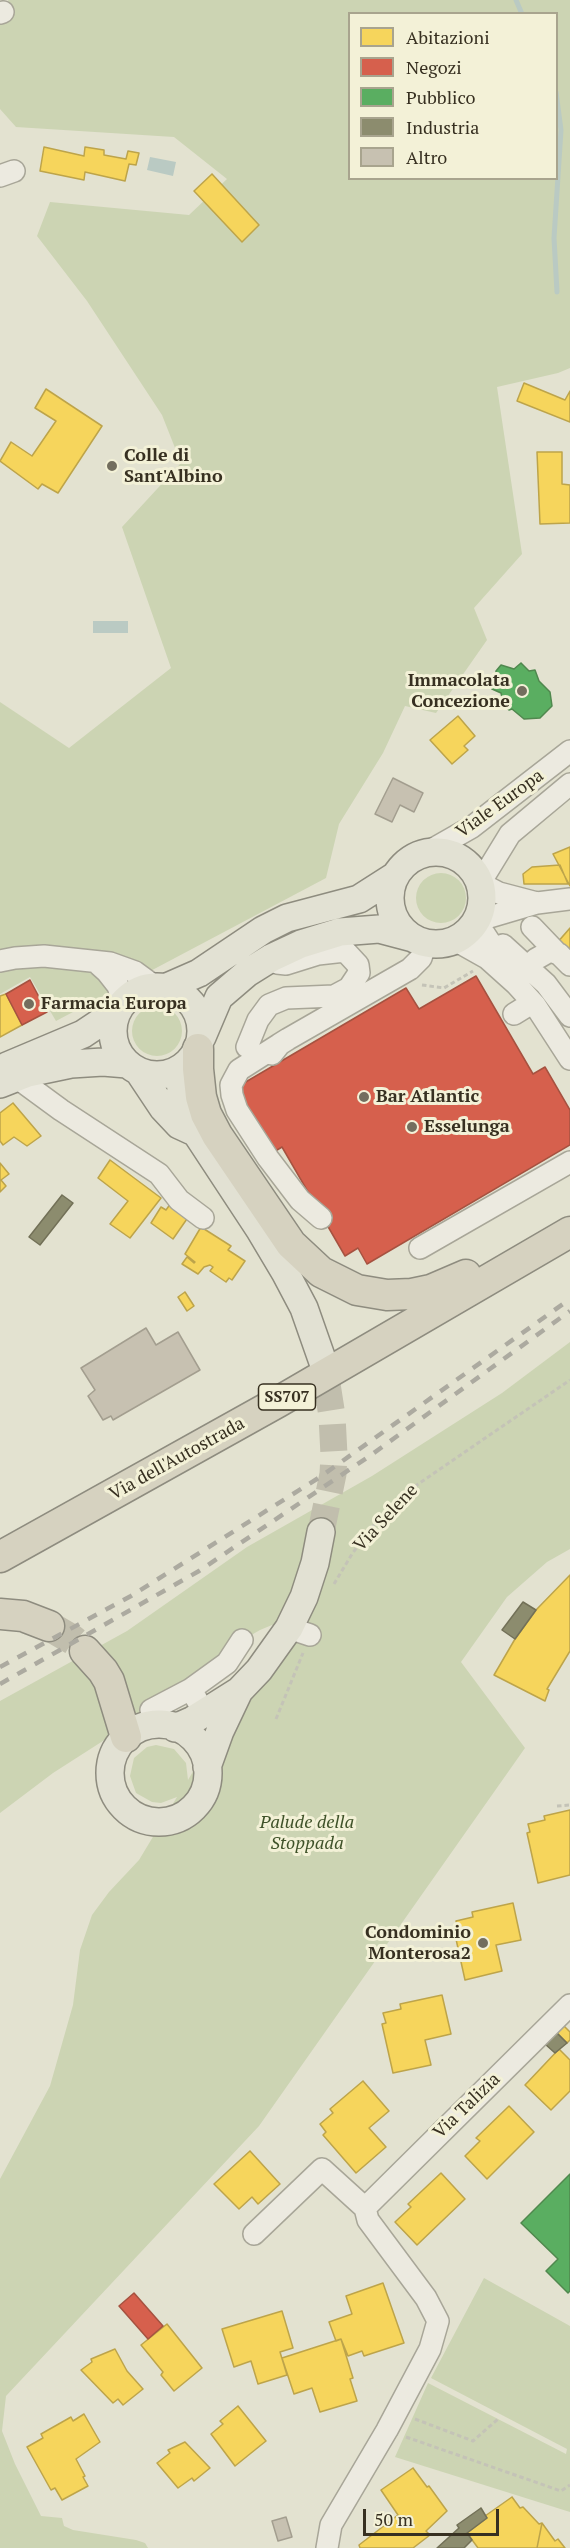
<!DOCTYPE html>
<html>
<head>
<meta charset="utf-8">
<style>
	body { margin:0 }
	#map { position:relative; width:570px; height:2548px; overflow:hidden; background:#e3e2d0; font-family:"PT Serif",serif }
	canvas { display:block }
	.legend { position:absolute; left:348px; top:12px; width:210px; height:168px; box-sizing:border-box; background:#f3f1d7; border:2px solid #a8a48e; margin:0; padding:8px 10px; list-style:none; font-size:18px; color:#373021 }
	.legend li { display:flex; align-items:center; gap:12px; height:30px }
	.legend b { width:30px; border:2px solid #a8a48e }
	.scale { position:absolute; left:363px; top:2509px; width:136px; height:27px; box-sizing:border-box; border:3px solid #373021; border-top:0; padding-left:8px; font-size:18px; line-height:21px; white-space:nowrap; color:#373021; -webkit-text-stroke:4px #f3f1d7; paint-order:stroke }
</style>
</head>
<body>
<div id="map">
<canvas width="570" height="2548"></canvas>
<ul class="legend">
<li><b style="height:16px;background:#f6d55c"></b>Abitazioni</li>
<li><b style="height:16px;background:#d6604d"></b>Negozi</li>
<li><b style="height:16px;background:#5aae61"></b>Pubblico</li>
<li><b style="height:16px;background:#8c8c6e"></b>Industria</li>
<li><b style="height:16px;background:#c7c1b1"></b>Altro</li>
</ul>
<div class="scale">50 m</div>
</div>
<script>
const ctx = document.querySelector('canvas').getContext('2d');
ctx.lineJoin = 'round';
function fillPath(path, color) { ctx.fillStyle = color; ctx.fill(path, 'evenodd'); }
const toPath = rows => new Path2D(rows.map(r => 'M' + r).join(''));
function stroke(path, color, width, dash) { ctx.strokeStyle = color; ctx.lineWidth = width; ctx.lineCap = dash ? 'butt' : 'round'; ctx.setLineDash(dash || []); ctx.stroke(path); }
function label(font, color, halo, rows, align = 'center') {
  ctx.font = font + ' "PT Serif",serif'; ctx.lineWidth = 6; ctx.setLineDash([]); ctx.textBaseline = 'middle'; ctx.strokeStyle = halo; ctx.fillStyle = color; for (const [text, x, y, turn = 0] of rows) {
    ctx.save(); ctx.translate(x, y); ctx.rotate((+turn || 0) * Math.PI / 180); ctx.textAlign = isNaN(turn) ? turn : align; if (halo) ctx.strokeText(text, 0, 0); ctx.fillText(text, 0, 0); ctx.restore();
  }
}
fillPath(toPath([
	[8,0,570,0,570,368,558,373,497,387,522,554,474,608,487,640,436,713,405,706,383,753,339,824,326,878,56,1021,30,977,0,994,0,702,69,748,171,668,122,527,181,463,162,415,87,301,37,236,50,202,189,215,227,179,174,137,16,127,0,109,0,23,14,15],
	[350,14,556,14,556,178,350,178],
	'416 898a25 25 0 1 1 50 0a25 25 0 1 1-50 0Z',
	'132 1031a25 25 0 1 1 50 0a25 25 0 1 1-50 0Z',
	[570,1342,570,1549,547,1562,507,1597,461,1662,525,1748,259,2126,6,2396,2,2431,15,2464,41,2516,62,2518,64,2526,73,2530,136,2540,145,2543,148,2548,0,2548,0,2179,50,2086,73,2005,80,1950,92,1915,109,1892,139,1860,177,1797,161,1803,152,1802,136,1793,130,1776,134,1758,147,1747,156,1745,174,1749,186,1763,188,1780,279,1626,272,1625,260,1630,241,1641,106,1739,53,1773,0,1813,0,1701,127,1631,247,1547,372,1476,502,1393],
	[484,2278,570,2326,570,2512,395,2457,428,2383,566,2454,567,2449,431,2378]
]), '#ccd4b3');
fillPath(toPath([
	[150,157,176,162,173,176,147,170],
	[93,621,128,621,128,633,93,633]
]), '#bacac3');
const homes = toPath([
	[44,147,84,156,85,147,104,150,104,155,126,159,128,151,139,153,136,165,129,164,125,181,85,172,84,180,40,171,44,147],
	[212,174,259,225,242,242,194,191,212,174],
	[524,383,565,400,570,391,570,422,517,401,524,383],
	[46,389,102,426,58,493,42,484,38,489,0,461,11,442,32,456,56,421,35,408,46,389],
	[537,452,562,452,562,484,570,485,570,523,540,524,537,452],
	[458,716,475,736,464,746,468,750,452,764,430,740,458,716],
	[570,847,570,886,553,854,570,847],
	[560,865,568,884,524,884,523,874,532,867,560,865],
	[570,928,570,959,556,944,570,928],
	[6,994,22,1025,0,1037,0,996,6,994],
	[13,1103,41,1136,27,1146,14,1137,3,1145,0,1141,0,1113,13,1103],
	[110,1160,161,1198,130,1238,110,1224,128,1201,98,1178,110,1160],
	[0,1163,9,1174,1,1180,6,1186,0,1192,0,1163],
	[171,1203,189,1216,173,1239,151,1223,161,1207,166,1210,171,1203],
	[201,1227,231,1246,228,1250,245,1261,232,1280,229,1278,226,1282,210,1271,213,1267,210,1265,204,1267,198,1274,182,1264,187,1257,194,1263,195,1262,185,1254,201,1227],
	[185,1292,194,1306,187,1311,178,1297,185,1292],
	[570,1575,570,1651,547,1689,549,1690,545,1701,494,1675,515,1639,536,1610,570,1575],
	[570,1810,570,1875,538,1883,527,1833,530,1832,528,1824,545,1820,544,1816,570,1810],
	[513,1903,521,1940,496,1945,502,1971,465,1980,454,1930,458,1929,456,1921,473,1917,472,1912,513,1903],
	[442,1995,451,2034,425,2040,431,2065,393,2073,382,2024,386,2023,383,2013,401,2009,400,2004,442,1995],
	[563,2025,570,2032,570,2040,567,2043,556,2032,563,2025],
	[559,2049,570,2060,570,2091,551,2110,525,2085,559,2049],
	[363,2081,389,2111,369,2128,386,2147,356,2173,323,2135,326,2132,320,2124,333,2113,330,2109,363,2081],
	[509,2106,534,2132,487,2179,465,2156,480,2141,476,2138,509,2106],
	[250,2151,280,2184,258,2204,252,2197,239,2209,214,2184,250,2151],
	[441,2173,465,2199,417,2245,395,2222,411,2207,408,2204,441,2173],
	[383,2283,404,2343,364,2356,362,2351,348,2356,341,2339,336,2341,329,2322,352,2314,346,2296,383,2283],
	[282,2311,293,2348,280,2352,287,2375,258,2384,251,2361,234,2367,222,2329,282,2311],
	[167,2324,202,2368,174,2391,161,2375,163,2372,141,2345,167,2324],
	[341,2339,353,2378,350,2379,357,2401,320,2412,312,2388,294,2394,282,2358,341,2339],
	[115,2349,127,2371,143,2389,123,2405,118,2399,113,2403,81,2370,92,2362,91,2359,115,2349],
	[238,2406,266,2441,235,2466,211,2434,223,2424,220,2421,238,2406],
	[84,2414,100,2442,76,2459,85,2476,83,2477,88,2486,62,2500,55,2488,51,2490,27,2447,43,2438,41,2434,71,2417,73,2421,84,2414],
	[185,2442,210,2468,194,2481,192,2478,178,2488,157,2463,170,2453,168,2450,185,2442],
	[413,2468,427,2487,429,2486,447,2511,426,2531,430,2535,413,2548,360,2548,359,2545,398,2515,381,2490,413,2468],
	[512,2497,520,2508,523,2507,539,2524,542,2523,537,2548,478,2548,467,2533,487,2518,485,2516,512,2497],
	[542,2523,555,2541,558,2539,565,2548,537,2548,542,2523]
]);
fillPath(homes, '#f6d55c');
stroke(homes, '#bda44a', 1.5);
const shops = toPath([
	[476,976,533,1074,545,1067,570,1110,570,1145,367,1264,358,1248,345,1256,282,1147,269,1155,232,1090,406,988,419,1009,476,976],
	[30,980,47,1012,22,1025,6,994,30,980],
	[134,2293,163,2326,148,2339,119,2306,134,2293]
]);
fillPath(shops, '#d6604d');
stroke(shops, '#a65240', 1.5);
const public = toPath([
	[521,663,529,671,535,670,539,681,550,692,552,706,540,718,524,719,512,709,509,710,504,706,501,693,492,689,486,680,491,676,496,679,496,671,501,665,514,669,521,663],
	[570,2174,570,2291,568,2293,546,2271,558,2259,521,2223,570,2174]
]);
fillPath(public, '#5aae61');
stroke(public, '#50884e', 1.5);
const industry = toPath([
	[62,1195,73,1203,40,1245,29,1237,62,1195],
	[523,1602,536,1610,515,1639,502,1630,523,1602],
	[556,2032,567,2043,555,2053,545,2044,556,2032],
	[481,2508,487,2518,467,2533,472,2540,464,2548,437,2548,459,2528,457,2525,481,2508]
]);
fillPath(industry, '#8c8c6e');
stroke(industry, '#727057', 1.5);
stroke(toPath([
	[516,0,522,14],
	[556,92,561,130,554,238,557,292]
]), '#bacac3', 5);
const building = toPath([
	[393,778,423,793,414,812,400,805,392,822,375,814,393,778],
	[146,1328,156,1345,178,1332,200,1370,113,1420,111,1416,103,1420,88,1396,95,1390,81,1368,146,1328],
	[286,2517,292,2537,278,2541,272,2521,286,2517]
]);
fillPath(building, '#c7c1b1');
stroke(building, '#a39e8f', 1.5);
stroke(toPath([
	[321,1532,333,1474,334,1455,332,1416,324,1365]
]), '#c1bead', 27, [27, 14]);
stroke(toPath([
	[49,1626,73,1640,85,1651]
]), '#c1bead', 30, [30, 15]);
const minor = toPath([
	[0,13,3,12],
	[0,176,14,171],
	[428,852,472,827,570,751],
	[537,903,499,893,480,883,510,834,570,784],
	[476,921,495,950,509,963],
	[476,921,537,903,570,899],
	[532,927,555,951],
	[455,940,487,958,516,984,535,1005,570,1059],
	[503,945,546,984,570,1016],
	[0,961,15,958,44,956,110,963,135,972,154,986],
	[97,963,107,972,118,986,123,1002],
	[527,967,536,959,550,951,559,954,570,965],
	[514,1014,527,1006,535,1005],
	[280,1044,239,1070,231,1085,232,1095,237,1110,268,1158,300,1200,321,1218],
	[247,1047,258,1020,269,1005,286,998,334,996,349,988,359,973,358,965,345,951,318,954,286,964,277,963,271,958],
	[272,1054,280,1044,288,1039,410,969,421,958,426,943],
	[16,1077,61,1110,159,1174,179,1200,203,1218],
	[420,1248,570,1162],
	[289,1628,310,1635],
	[151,1710,191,1689],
	[204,1713,191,1689,227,1663,242,1640],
	[365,2208,570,2005],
	[254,2234,322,2169,365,2208,368,2220,426,2298,438,2321,430,2349,387,2430,331,2525,327,2548]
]);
const major = toPath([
	'390 898a46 46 0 1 1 92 0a46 46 0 1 1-92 0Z',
	'113 1031a44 44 0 1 1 88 0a44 44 0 1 1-88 0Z',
	[167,987,199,973,263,930,287,918,359,899,395,876],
	[202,1037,219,997,247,973,271,958,301,944,340,932,379,929,413,938],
	[7,1066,83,1034,116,1012],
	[180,1070,181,1094,185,1116,260,1230,285,1272,304,1308,324,1365],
	[139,1072,163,1108,179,1125,192,1131],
	[0,1084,28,1073,71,1064,103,1062,127,1064],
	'110 1773a49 49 0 1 1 98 0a49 49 0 1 1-98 0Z',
	[175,1728,193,1720,239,1691,259,1670,289,1628,304,1597,315,1563,321,1532],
	[207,1767,220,1731,239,1691]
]);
const highway = toPath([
	[198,1049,198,1069,201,1097,206,1114,217,1135,291,1244,321,1272,357,1290,387,1295,412,1294,431,1290,466,1275],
	[0,1557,278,1402,570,1232],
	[0,1614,23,1616,49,1626],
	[85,1651,103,1671,109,1681,126,1737]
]);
stroke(minor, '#a8a698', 24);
stroke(major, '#8e8c7f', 30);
stroke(highway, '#8e8c7f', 33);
stroke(toPath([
	[422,985,444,988,473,971],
	[334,1584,352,1554,372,1527,408,1491,570,1380],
	[276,1719,303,1653],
	[557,1806,570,1805],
	[415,2419,473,2441,498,2419],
	[406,2437,561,2491,570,2485]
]), '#c4c3b7', 3, [4.5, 3]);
stroke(minor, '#eceae0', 21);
stroke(major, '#e2e1d3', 27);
stroke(highway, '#d6d2c0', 30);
stroke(toPath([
	[0,1667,131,1596,320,1477,570,1299],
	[0,1684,199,1571,371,1455,570,1311]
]), '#acaaa0', 4.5, [10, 10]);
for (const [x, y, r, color] of [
	[112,466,6,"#736e5e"],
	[522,691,6,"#736e5e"],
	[29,1004,6,"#736e5e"],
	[364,1097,6,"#736e5e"],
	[412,1127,6,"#736e5e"],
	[483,1943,6,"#736e5e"]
]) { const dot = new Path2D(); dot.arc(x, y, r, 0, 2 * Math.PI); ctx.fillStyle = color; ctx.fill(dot); stroke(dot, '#f3f1d7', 2); }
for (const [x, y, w] of [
	[287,1397,57]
]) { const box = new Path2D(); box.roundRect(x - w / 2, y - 13, w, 26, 4.5); ctx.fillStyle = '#f3f1d7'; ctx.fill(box); stroke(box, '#373021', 1.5); }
label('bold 16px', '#373021', null, [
	["SS707",287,1397]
]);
label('bold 18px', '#373021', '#f3f1d7', [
	["Colle di",124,456],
	["Sant'Albino",124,477],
	["Immacolata",510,681,"right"],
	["Concezione",510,702,"right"],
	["Farmacia Europa",41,1004],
	["Bar Atlantic",376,1097],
	["Esselunga",424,1127],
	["Condominio",471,1933,"right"],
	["Monterosa2",471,1954,"right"]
], 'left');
label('18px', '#373021', '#f3f1d7', [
	["Viale Europa",500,804,-36],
	["Via dell'Autostrada",177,1459,-29],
	["Via Selene",386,1518,-47],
	["Via Talizia",467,2106,-44]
]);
label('italic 18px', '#3f5229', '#f3f1d7', [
	["Palude della",307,1823],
	["Stoppada",307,1844]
]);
</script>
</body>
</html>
